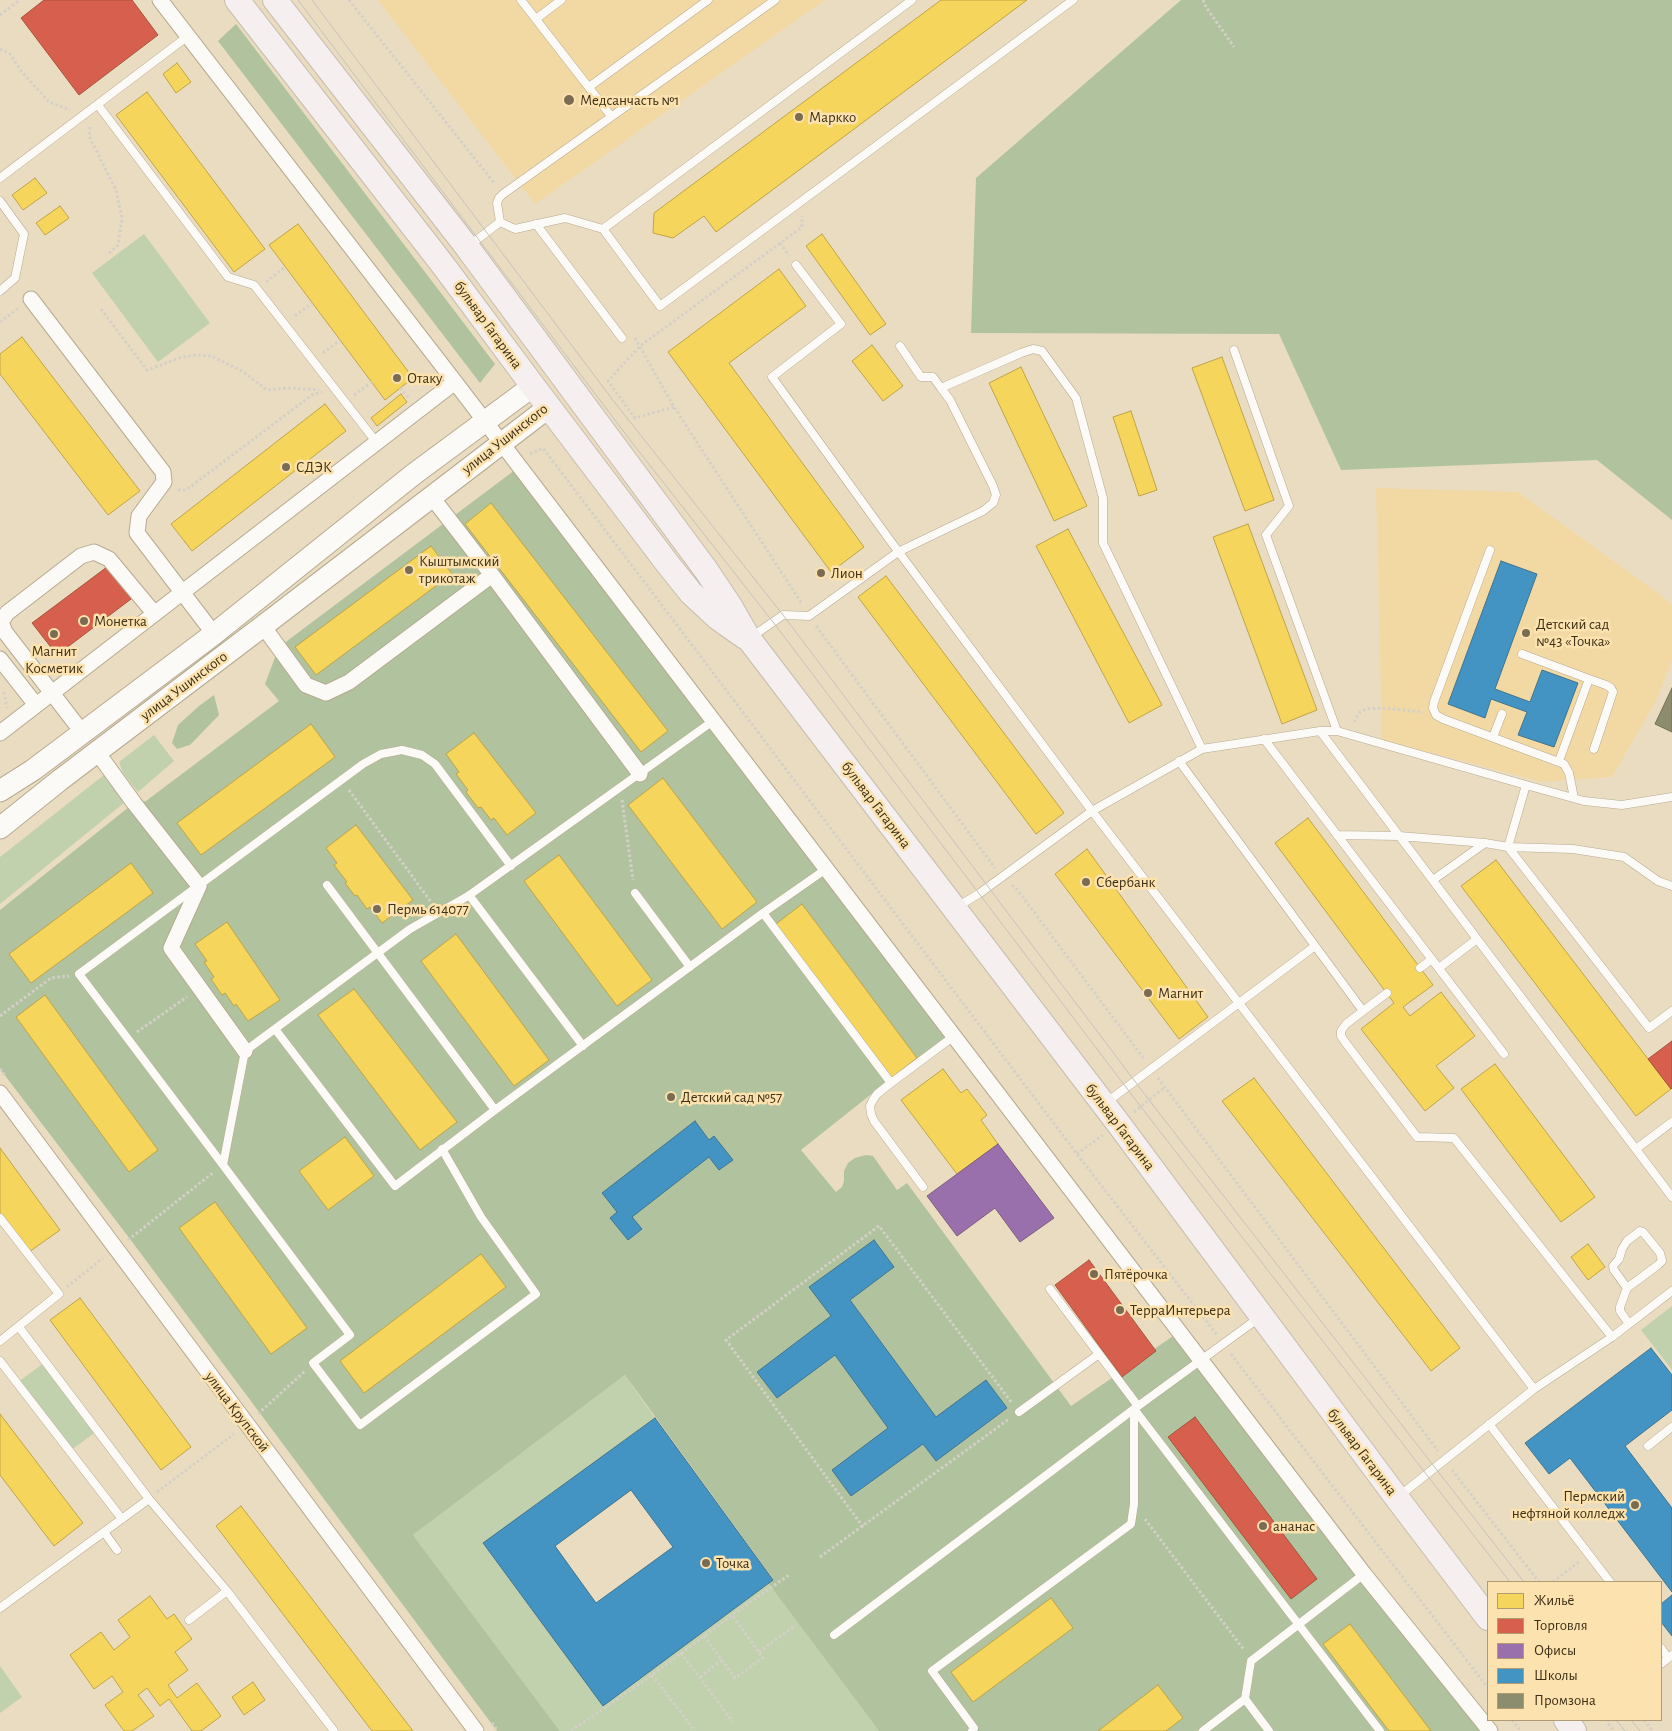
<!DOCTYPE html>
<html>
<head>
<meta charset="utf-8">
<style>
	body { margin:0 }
	#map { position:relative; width:1672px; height:1731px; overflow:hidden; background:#eadcc0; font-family:"Alegreya Sans",sans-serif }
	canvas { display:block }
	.legend { position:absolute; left:1487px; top:1581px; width:175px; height:140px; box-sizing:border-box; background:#fce2af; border:1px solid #b09b72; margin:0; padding:6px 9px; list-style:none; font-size:15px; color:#3d3016 }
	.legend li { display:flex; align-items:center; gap:10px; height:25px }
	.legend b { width:25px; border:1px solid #b09b72 }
</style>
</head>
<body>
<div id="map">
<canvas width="1672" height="1731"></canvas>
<ul class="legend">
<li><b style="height:14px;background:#f6d55c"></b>Жильё</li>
<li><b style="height:14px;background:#d6604d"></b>Торговля</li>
<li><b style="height:14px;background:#9970ab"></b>Офисы</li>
<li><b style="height:14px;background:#4393c3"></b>Школы</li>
<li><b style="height:14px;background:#8c8c6e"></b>Промзона</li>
</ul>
</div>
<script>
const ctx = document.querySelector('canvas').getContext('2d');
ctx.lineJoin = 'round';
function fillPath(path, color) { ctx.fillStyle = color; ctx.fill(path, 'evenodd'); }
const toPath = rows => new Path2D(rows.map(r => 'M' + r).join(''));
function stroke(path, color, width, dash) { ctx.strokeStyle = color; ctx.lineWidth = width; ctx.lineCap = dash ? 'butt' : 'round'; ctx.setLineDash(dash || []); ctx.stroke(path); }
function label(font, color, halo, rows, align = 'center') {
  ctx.font = font + ' "Alegreya Sans",sans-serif'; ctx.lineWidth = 5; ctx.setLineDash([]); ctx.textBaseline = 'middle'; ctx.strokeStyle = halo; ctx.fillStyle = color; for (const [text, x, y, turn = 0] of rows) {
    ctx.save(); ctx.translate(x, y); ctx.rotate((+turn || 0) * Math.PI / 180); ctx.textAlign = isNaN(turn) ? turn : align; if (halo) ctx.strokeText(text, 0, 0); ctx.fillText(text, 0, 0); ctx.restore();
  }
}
fillPath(toPath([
	[378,0,825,0,535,204],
	[1376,488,1518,492,1663,597,1672,606,1672,659,1657,699,1612,777,1542,782,1382,740]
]), '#f2d9a4');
fillPath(toPath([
	[144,234,210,323,158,362,92,273],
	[154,735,174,761,138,792,123,773,119,762],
	[104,775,113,783,125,802,0,904,0,857],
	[1672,1306,1672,1370,1641,1330],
	[45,1362,97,1431,70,1451,17,1383],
	[625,1375,655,1418,483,1544,603,1705,768,1583,879,1731,560,1731,413,1535],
	[0,1666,22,1697,0,1713]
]), '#c1d1ae');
fillPath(toPath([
	[1181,0,1672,0,1672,520,1597,460,1341,470,1279,334,971,333,976,178],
	[236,24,495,364,480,383,218,41],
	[519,467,952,1034,889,1080,801,1150,836,1192,842,1187,844,1181,844,1171,848,1163,855,1158,866,1155,873,1156,897,1190,907,1183,1071,1406,1179,1332,1490,1731,879,1731,768,1583,773,1579,625,1375,413,1535,560,1731,497,1731,130,1239,0,1069,0,910,134,803,146,801,279,701,265,684,279,647],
	[214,695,219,715,190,745,177,749,172,743,178,725,199,706]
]), '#b0c39e');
const homes = toPath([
	[941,0,1027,0,716,232,704,216,673,238,653,233,654,213,941,0],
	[177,63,191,82,176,93,163,74,177,63],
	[147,92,265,249,234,272,116,115,147,92],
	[35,178,47,193,23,210,12,195,35,178],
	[60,206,69,218,45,235,36,223,60,206],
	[298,224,413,378,385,400,269,245,298,224],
	[822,234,886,324,870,335,806,246,822,234],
	[779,269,806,306,729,363,864,547,831,572,668,352,779,269],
	[22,337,140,491,108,515,0,374,0,354,22,337],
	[872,345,903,386,883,401,852,361,872,345],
	[1222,357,1274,500,1245,511,1192,368,1222,357],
	[1021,367,1087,506,1054,521,989,383,1021,367],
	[401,394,407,402,377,426,371,418,401,394],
	[325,404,346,431,192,551,171,524,325,404],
	[1131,411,1157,490,1139,496,1113,417,1131,411],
	[491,503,668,731,641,752,465,524,491,503],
	[1248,524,1317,710,1282,724,1213,537,1248,524],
	[1068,529,1162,705,1129,723,1036,546,1068,529],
	[431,546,452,574,316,675,295,647,431,546],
	[886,576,1064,813,1036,834,858,597,886,576],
	[311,724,335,757,201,855,177,823,311,724],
	[474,733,536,813,507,835,494,818,491,820,481,807,478,808,466,792,468,790,456,774,459,772,446,754,474,733],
	[663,778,757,902,722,929,628,805,663,778],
	[1308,818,1433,985,1403,1007,1410,1016,1441,992,1475,1036,1436,1066,1454,1088,1425,1111,1361,1029,1394,1003,1275,843,1308,818],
	[356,825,413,900,382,923,370,907,367,909,357,895,355,896,345,883,347,882,334,865,337,863,326,848,356,825],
	[1087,849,1208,1017,1179,1039,1055,874,1087,849],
	[559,855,652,980,617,1006,524,881,559,855],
	[1496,860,1671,1089,1636,1116,1461,886,1496,860],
	[131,863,153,893,31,983,9,954,131,863],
	[802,904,917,1058,891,1078,776,924,802,904],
	[227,922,280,1000,248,1021,236,1004,234,1006,225,993,222,995,211,979,214,977,204,962,207,961,195,944,227,922],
	[456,934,549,1060,514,1086,421,961,456,934],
	[354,989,457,1122,420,1150,318,1015,354,989],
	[45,995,158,1150,129,1172,16,1017,45,995],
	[1495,1064,1595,1197,1561,1222,1461,1089,1495,1064],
	[943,1069,961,1093,967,1089,987,1115,981,1120,998,1144,957,1174,901,1100,943,1069],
	[1254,1078,1460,1348,1431,1371,1222,1101,1254,1078],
	[345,1137,374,1176,328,1210,299,1171,345,1137],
	[0,1148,60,1230,29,1252,0,1213,0,1148],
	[215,1202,307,1328,271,1354,179,1228,215,1202],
	[1588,1244,1605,1267,1588,1280,1571,1257,1588,1244],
	[481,1254,506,1287,364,1393,340,1361,481,1254],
	[80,1298,191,1447,161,1470,50,1320,80,1298],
	[0,1414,83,1523,54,1546,0,1475,0,1414],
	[241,1506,413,1731,372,1731,216,1526,241,1506],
	[150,1596,167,1619,174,1614,192,1639,175,1652,188,1670,168,1685,177,1698,197,1683,221,1716,201,1731,192,1731,169,1699,160,1706,147,1688,138,1695,154,1716,132,1731,124,1731,105,1705,123,1692,112,1676,94,1689,70,1655,101,1632,114,1650,130,1637,118,1620,150,1596],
	[1051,1598,1073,1628,973,1702,951,1672,1051,1598],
	[1350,1624,1431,1731,1389,1731,1323,1644,1350,1624],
	[253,1682,265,1700,244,1715,232,1697,253,1682],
	[1158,1685,1183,1718,1166,1731,1098,1731,1158,1685]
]);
fillPath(homes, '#f6d55c');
stroke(homes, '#bea447', 1);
const shops = toPath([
	[44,0,132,0,158,35,79,95,21,18,44,0],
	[111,564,135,596,57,655,32,623,111,564],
	[1672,1041,1672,1088,1671,1089,1648,1059,1672,1041],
	[1089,1260,1156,1351,1122,1377,1055,1285,1089,1260],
	[1195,1417,1317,1579,1291,1599,1168,1437,1195,1417]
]);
fillPath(shops, '#d6604d');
stroke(shops, '#a8523c', 1);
const offices = toPath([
	[998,1144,1054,1218,1020,1242,995,1208,957,1236,927,1196,998,1144]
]);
fillPath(offices, '#9970ab');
stroke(offices, '#7d5d7e', 1);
const schools = toPath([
	[1501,561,1537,574,1495,689,1530,702,1542,670,1578,683,1554,747,1518,735,1527,712,1491,699,1485,718,1448,704,1501,561],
	[695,1121,709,1140,714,1136,733,1160,719,1170,709,1157,632,1217,642,1229,628,1240,610,1218,617,1212,602,1193,695,1121],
	[874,1240,894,1267,850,1300,936,1417,986,1380,1007,1408,936,1461,923,1444,851,1496,832,1470,888,1428,835,1355,777,1398,757,1372,831,1316,809,1287,874,1240],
	[1651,1348,1672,1375,1672,1410,1625,1446,1672,1508,1672,1592,1570,1458,1549,1474,1525,1443,1651,1348],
	[655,1418,773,1580,603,1706,483,1543,655,1418],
	[631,1490,673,1547,596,1603,555,1546,631,1490],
	[1672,1595,1672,1636,1661,1622,1661,1604,1672,1595]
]);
fillPath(schools, '#4393c3');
stroke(schools, '#41758f', 1);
const industry = toPath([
	[1672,688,1672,732,1655,724,1672,688]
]);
fillPath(industry, '#8c8c6e');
stroke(industry, '#747054', 1);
const lane = toPath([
	[521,0,611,116],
	[912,0,603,229,660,306,1073,0],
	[536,19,561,0],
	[589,87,708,0],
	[98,105,228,277,254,285,377,443],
	[0,178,188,36],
	[0,201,24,234,15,278,0,291],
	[500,222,497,203,499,198,503,194,775,0],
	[536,224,622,338],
	[470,245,500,222,515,229,565,218,603,229],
	[796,265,841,324,772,377,889,539,1092,811,1534,1389],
	[900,346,921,377,933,377,941,388],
	[1234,350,1289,506,1266,535,1337,731],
	[1490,550,1434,702,1433,708,1436,715,1443,719,1564,764,1569,773,1574,798],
	[750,638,783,615,809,616,898,552,983,511,993,503,996,495,993,486,950,400,941,388,1021,353,1033,349,1042,351,1076,398,1103,498,1103,543,1202,749],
	[1522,654,1589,679,1559,761],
	[1589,679,1606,685,1611,688,1613,692,1594,749],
	[1320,731,1672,1197],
	[1493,737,1502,714],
	[1264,739,1504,1054],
	[1179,761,1363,1011,1346,1024,1341,1031,1341,1036,1345,1042,1417,1137,1454,1138,1612,1337],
	[1672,797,1622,805,1584,801,1526,785,1508,847,1573,849,1624,857,1658,881,1672,886],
	[1337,835,1399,836,1485,843],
	[1433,880,1485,843,1508,847,1649,1028,1672,1011],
	[327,885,495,1110],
	[635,893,690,967],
	[469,895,583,1046],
	[957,907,980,893,1092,811,1202,749,1320,731,1337,731,1526,785],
	[763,913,891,1083,954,1036],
	[1420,968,1432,959],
	[1439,968,1477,939],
	[1363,1011,1387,993],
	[275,1029,395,1186,495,1110,763,913,826,869],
	[891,1083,877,1094,873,1100,870,1106,871,1114,874,1121,923,1187],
	[1107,1102,1315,946],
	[442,1149,481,1217,536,1294,360,1425,313,1363,350,1335,223,1165,245,1051,410,929,468,896,713,721],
	[1636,1149,1672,1122],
	[223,1165,79,974,363,764,381,754,402,750,422,755,435,764,511,866],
	[0,1218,59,1294,0,1341],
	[1627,1288,1658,1265,1662,1261,1660,1253,1643,1232,1640,1231,1627,1241,1622,1249,1619,1259,1613,1266,1614,1270,1627,1288,1620,1307,1620,1311,1629,1324],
	[1050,1289,1138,1406],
	[1260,1317,1134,1409,1380,1731],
	[19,1327,149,1499,227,1591,334,1731],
	[0,1361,122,1519],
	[1019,1412,1099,1354],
	[1489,1424,1610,1582],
	[1648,1446,1672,1427],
	[1398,1497,1534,1389,1612,1337,1672,1291],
	[104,1532,117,1550],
	[0,1608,149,1499],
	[189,1620,227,1591],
	[834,1635,1134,1409],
	[1661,1648,1668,1658],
	[1661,1664,1672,1655],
	[1245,1699,1269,1731],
	[972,1731,974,1728,932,1671,1131,1524,1134,1504,1134,1409],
	[1203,1731,1245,1699,1251,1661,1364,1574]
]);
const street = toPath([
	[160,0,455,382,1364,1574,1490,1731],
	[31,299,163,472,164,482,139,516,137,533,214,634],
	[431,496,492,575,640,774],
	[263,626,306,685,326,693,349,682,492,575],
	[0,659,36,705],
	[82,732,5,632,1,622,7,613,81,556,94,552,109,559,154,613],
	[0,733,455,382],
	[97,752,134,803,199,886,171,948,245,1051],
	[0,1093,476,1731]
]);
const secondary = toPath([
	[0,791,33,770,214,634,414,474,533,386],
	[0,828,60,780,263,626,549,407]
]);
const primary = toPath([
	[237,0,443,265,533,386,667,563,691,593,718,618,745,637],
	[275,0,467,247,706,570,730,606,749,639,1118,1123,1397,1498,1488,1618],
	[1566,1720,1574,1731]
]);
stroke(lane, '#b6aa91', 9);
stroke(street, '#b6aa91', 17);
stroke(secondary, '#b6aa91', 23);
stroke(primary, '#c6bdae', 26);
stroke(toPath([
	[349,0,495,184],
	[1203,0,1206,7,1234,47],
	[0,15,20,0],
	[0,49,10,54,22,72,49,102,70,110],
	[90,127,89,136,116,190,122,219,118,245,107,255],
	[780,243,789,256],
	[266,282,285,267],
	[101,309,147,370,182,357,198,355,211,356,242,371,267,390,288,388,319,390],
	[295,316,312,303],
	[0,322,19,308],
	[635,338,674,407,802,604],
	[323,353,340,340],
	[400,388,409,398],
	[354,395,372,382],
	[674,407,635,418,608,381,640,346,802,227,802,216],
	[530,454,543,448,1077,1154,1217,1335],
	[178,490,186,490,312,395,322,392],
	[816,626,995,868],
	[4,692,7,708],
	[1354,722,1360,712,1367,709,1381,708,1423,712],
	[349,790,431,902],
	[622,800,633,880],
	[1012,885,1016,888,1144,1059],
	[0,1016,51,978,69,976],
	[137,1032,187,997],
	[0,1069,6,1077],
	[1158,1078,1438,1451],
	[1134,1112,1164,1088],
	[1077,1154,1103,1135],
	[128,1240,214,1172],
	[67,1287,103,1258],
	[1231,1354,1488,1688],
	[258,1414,305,1371],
	[1452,1470,1539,1582],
	[157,1492,234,1434],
	[1145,1519,1244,1650],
	[863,1527,726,1340,879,1226,1012,1403],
	[820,1557,1009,1419],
	[1553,1582,1580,1561],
	[704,1636,735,1678,763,1658,732,1615],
	[759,1652,796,1625],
	[681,1653,733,1722],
	[652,1675,695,1731],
	[700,1677,722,1660],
	[1512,1720,1521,1731],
	[1609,1720,1607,1722,1614,1731],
	[1644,1720,1653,1731],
	[492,1723,498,1731],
	[571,1731,652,1675,732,1615,789,1575]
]), '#d5d0c7', 3, [2.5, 2.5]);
stroke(lane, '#fcfaf6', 8);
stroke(street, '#fcfaf6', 15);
stroke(secondary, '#fcfaf6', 21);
stroke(primary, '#f5efef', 24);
stroke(toPath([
	[298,0,630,440,773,622,1141,1107,1510,1582],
	[312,0,612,399,783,615,1149,1100,1524,1582],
	[1616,1720,1625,1731],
	[1631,1720,1640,1731]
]), '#c6c2ba', 1);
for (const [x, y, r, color] of [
	[569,100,6,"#7a6c52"],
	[799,117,5,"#7a6c52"],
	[397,378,5,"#7a6c52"],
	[286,467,5,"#7a6c52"],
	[409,570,5,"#7a6c52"],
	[821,573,5,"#7a6c52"],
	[84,621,5,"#7a6c52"],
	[1526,633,5,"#7a6c52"],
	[54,634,5,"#7a6c52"],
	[1086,882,5,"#7a6c52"],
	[377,909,5,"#7a6c52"],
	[1148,993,5,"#7a6c52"],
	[671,1097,5,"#7a6c52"],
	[1094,1274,5,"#7a6c52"],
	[1120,1310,5,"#7a6c52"],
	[1635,1505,5,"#7a6c52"],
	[1263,1526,5,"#7a6c52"],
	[706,1563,5,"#7a6c52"]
]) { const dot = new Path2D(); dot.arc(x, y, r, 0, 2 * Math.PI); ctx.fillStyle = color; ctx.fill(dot); stroke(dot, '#fce2af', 2); }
label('15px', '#3d3016', '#fce2af', [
	["Медсанчасть №1",580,100],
	["Маркко",809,117],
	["Отаку",407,378],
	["СДЭК",296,467],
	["Кыштымский",419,561],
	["трикотаж",419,578],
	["Лион",831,573],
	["Монетка",94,621],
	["Детский сад",1536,624],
	["№43 «Точка»",1536,641],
	["Магнит",54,651,"center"],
	["Косметик",54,668,"center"],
	["Сбербанк",1096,882],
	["Пермь 614077",387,909],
	["Магнит",1158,993],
	["Детский сад №57",681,1097],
	["Пятёрочка",1104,1274],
	["ТерраИнтерьера",1130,1310],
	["Пермский",1625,1496,"right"],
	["нефтяной колледж",1625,1513,"right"],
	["ананас",1273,1526],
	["Точка",716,1563]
], 'left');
label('15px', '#3d3016', '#fce2af', [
	["бульвар Гагарина",488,325,54],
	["улица Ушинского",505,439,-38],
	["улица Ушинского",184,686,-37],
	["бульвар Гагарина",876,805,53],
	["бульвар Гагарина",1120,1127,53],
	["улица Крупской",237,1412,53],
	["бульвар Гагарина",1362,1452,53]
]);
</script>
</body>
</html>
